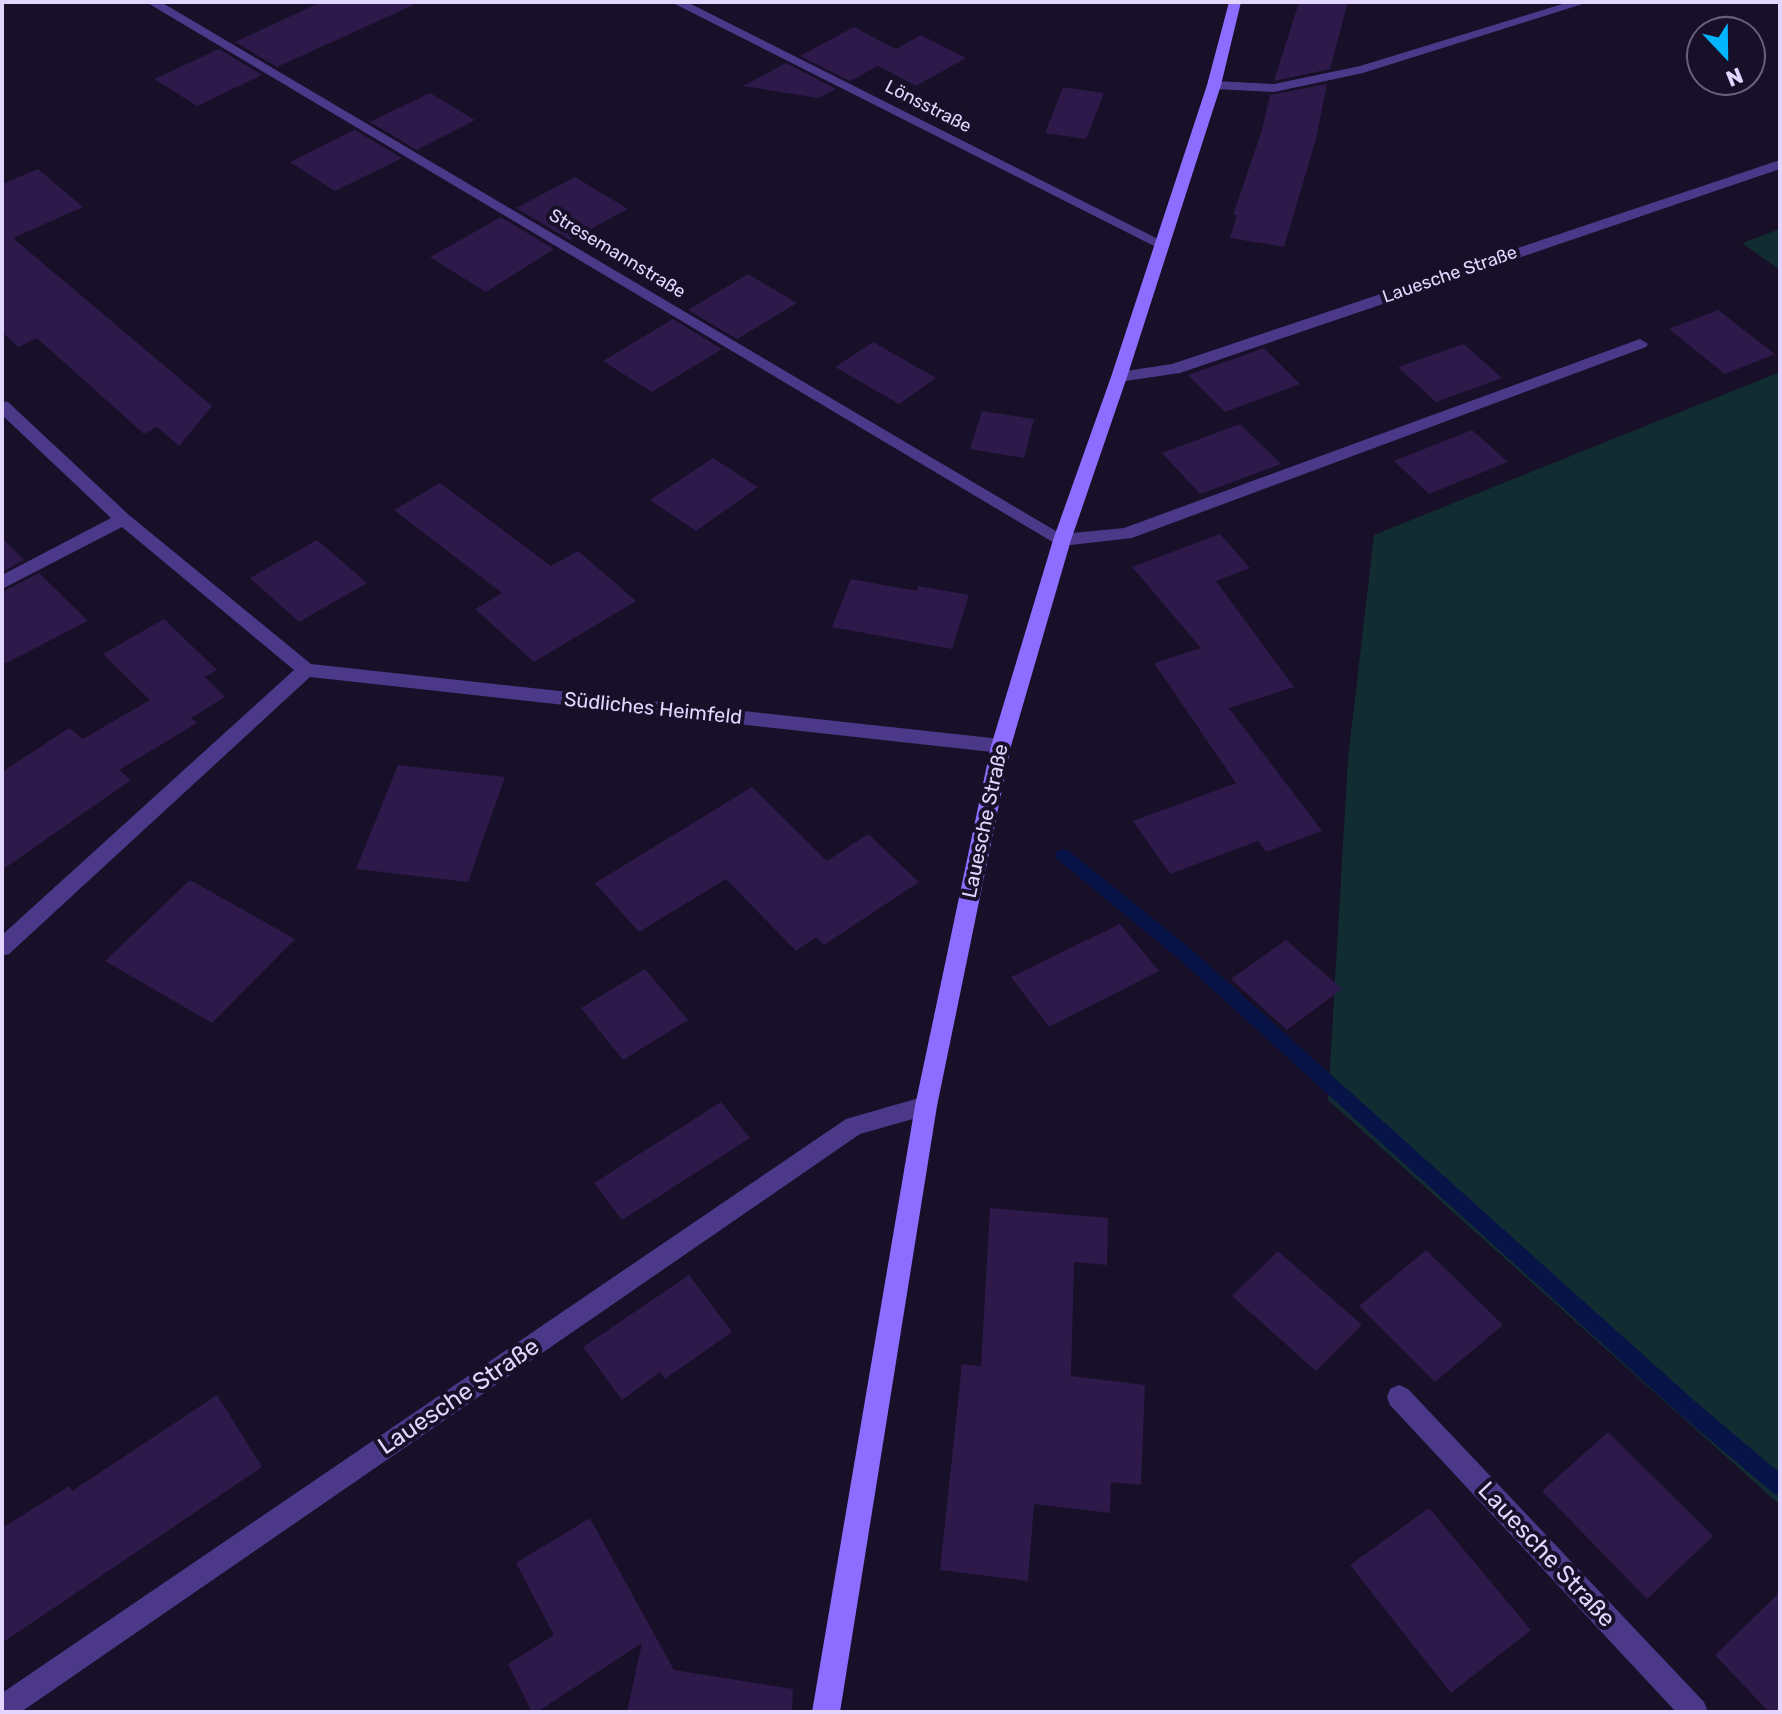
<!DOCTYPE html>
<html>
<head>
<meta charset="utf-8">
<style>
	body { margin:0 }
	#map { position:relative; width:1782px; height:1714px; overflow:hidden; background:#180f28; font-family:Rubik,sans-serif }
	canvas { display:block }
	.frame { position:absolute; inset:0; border:4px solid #e2d6ff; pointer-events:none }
	.north { position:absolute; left:1686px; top:16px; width:80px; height:80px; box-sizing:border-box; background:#180f28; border:2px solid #695f7e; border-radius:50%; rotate:158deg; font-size:22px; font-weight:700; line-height:32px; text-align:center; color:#e2d6ff }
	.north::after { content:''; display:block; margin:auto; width:28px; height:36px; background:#02b5ff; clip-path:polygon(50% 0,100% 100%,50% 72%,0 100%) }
</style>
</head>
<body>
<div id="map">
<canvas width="1782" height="1714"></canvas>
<div class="frame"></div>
<div class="north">N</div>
</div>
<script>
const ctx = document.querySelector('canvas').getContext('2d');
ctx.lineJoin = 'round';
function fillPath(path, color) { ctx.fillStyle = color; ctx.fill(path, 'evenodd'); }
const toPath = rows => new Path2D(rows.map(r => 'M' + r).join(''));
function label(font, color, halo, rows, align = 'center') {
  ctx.font = font + ' Rubik,sans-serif'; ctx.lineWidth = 8; ctx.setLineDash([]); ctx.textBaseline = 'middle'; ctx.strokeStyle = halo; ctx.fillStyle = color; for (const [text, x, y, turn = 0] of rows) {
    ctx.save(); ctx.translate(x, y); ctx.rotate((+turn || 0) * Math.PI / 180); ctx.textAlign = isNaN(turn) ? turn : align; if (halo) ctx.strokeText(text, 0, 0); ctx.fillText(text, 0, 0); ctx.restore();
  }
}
fillPath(toPath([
	[1780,229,1780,270,1742,243],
	[1780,372,1780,1505,1328,1100,1348,759,1374,535]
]), '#112d32');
fillPath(toPath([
	[1063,849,1069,851,1192,950,1697,1403,1780,1473,1780,1496,1773,1493,1683,1417,1180,960,1057,859,1055,855,1057,851,1063,849]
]), '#081347');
fillPath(toPath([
	[321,2,420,2,277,67,235,42],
	[1299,2,1348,2,1330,69,1274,81],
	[854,27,896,49,921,35,966,58,916,86,878,66,850,81,800,56],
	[219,49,262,75,197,106,154,79],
	[786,63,836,89,818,98,743,86],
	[1327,84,1316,139,1284,247,1230,238,1237,215,1233,215,1262,130,1270,95],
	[1063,87,1104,93,1086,139,1045,133],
	[430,93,475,120,417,150,370,122],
	[355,130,402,158,335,191,290,162],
	[38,169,83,207,13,238,212,406,179,446,157,427,144,434,37,338,18,347,2,332,2,184],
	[575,177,628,209,570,240,516,208],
	[501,217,554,249,486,292,430,257],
	[748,274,797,303,737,339,688,310],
	[1718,310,1775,354,1725,374,1669,329],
	[673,319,722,349,652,392,603,361],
	[873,342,936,378,899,404,835,367],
	[1464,344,1502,378,1436,402,1398,367],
	[1264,348,1300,384,1225,412,1188,375],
	[982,411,1034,419,1024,458,970,449],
	[1240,424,1281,464,1200,494,1162,453],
	[1472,430,1508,462,1429,494,1394,461],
	[713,458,758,487,696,531,650,500],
	[440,483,551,566,578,551,636,601,534,662,475,609,502,593,394,510],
	[1220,534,1250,568,1216,581,1294,687,1229,708,1322,831,1266,852,1258,841,1170,874,1133,821,1236,783,1154,663,1201,648,1132,567],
	[2,538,24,560,2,572],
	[317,540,367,583,299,622,250,578],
	[39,573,88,621,2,665,2,592],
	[851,579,917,591,918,586,969,595,952,649,832,627],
	[164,619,217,670,205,677,225,697,191,718,197,723,119,770,131,780,2,870,2,772,69,728,83,739,150,700,103,654],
	[398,765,505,777,468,882,356,869],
	[752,787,827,861,868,834,919,882,824,945,816,937,796,951,726,879,639,932,595,883],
	[190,880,295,939,212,1023,105,961],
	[1120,924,1159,971,1049,1027,1011,977],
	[1286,940,1342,989,1287,1030,1231,979],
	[645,969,688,1020,623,1060,581,1008],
	[721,1102,750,1138,622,1220,594,1183],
	[990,1208,1108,1218,1107,1265,1074,1262,1071,1376,1145,1385,1141,1485,1111,1482,1110,1513,1034,1504,1028,1581,940,1570,962,1364,981,1366],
	[1426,1250,1503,1325,1435,1382,1359,1306],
	[1278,1251,1362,1325,1316,1371,1232,1296],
	[689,1275,732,1332,665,1379,660,1372,622,1400,583,1347],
	[217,1395,262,1467,2,1643,2,1528,69,1486,72,1491],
	[1608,1432,1713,1536,1647,1599,1542,1491],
	[1429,1508,1531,1630,1451,1693,1350,1565],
	[590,1518,674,1670,793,1689,792,1712,627,1712,642,1643,537,1712,532,1712,508,1664,554,1635,516,1563],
	[1780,1592,1780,1712,1769,1712,1715,1655]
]), '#2d1a4a');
fillPath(toPath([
	[1569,2,1589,2,1363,73,1274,92,1214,89,1207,85,1214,81,1274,84,1360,66,1569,2],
	[1780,160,1780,169,1180,373,1119,382,1111,377,1119,372,1172,364,1780,160],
	[1640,339,1648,344,1646,347,1132,538,1062,546,1053,540,1062,534,1124,528,1640,339],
	[1399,1385,1408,1389,1704,1702,1708,1712,1676,1712,1390,1405,1387,1397,1390,1389,1399,1385]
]), '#4b3889');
fillPath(toPath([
	[146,2,161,2,1071,540,1068,544,1056,544,146,2],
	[671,2,687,2,1170,245,1163,249,1158,248,671,2],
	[2,401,8,402,129,515,311,664,1001,739,1011,746,1001,753,310,677,9,954,2,956,2,935,294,670,122,527,2,589,2,575,111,518,2,415,2,401],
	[926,1096,934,1099,937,1106,934,1113,860,1134,21,1712,2,1712,2,1693,846,1119,926,1096]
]), '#4b3889');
fillPath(toPath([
	[1229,2,1241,2,1221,85,1127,377,1071,540,1011,746,937,1106,840,1712,812,1712,915,1106,991,746,1053,540,1111,377,1207,85,1229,2]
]), '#8d6dff');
label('18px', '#e2d6ff', '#180f28', [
	["Lönsstraße",928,107,27],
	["Stresemannstraße",617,254,31],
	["Lauesche Straße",1450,275,-19]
]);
label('20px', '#e2d6ff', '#180f28', [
	["Südliches Heimfeld",653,709,6],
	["Lauesche Straße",986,821,-78]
]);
label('24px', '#e2d6ff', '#180f28', [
	["Lauesche Straße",459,1397,-34],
	["Lauesche Straße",1546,1555,47]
]);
</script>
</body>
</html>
